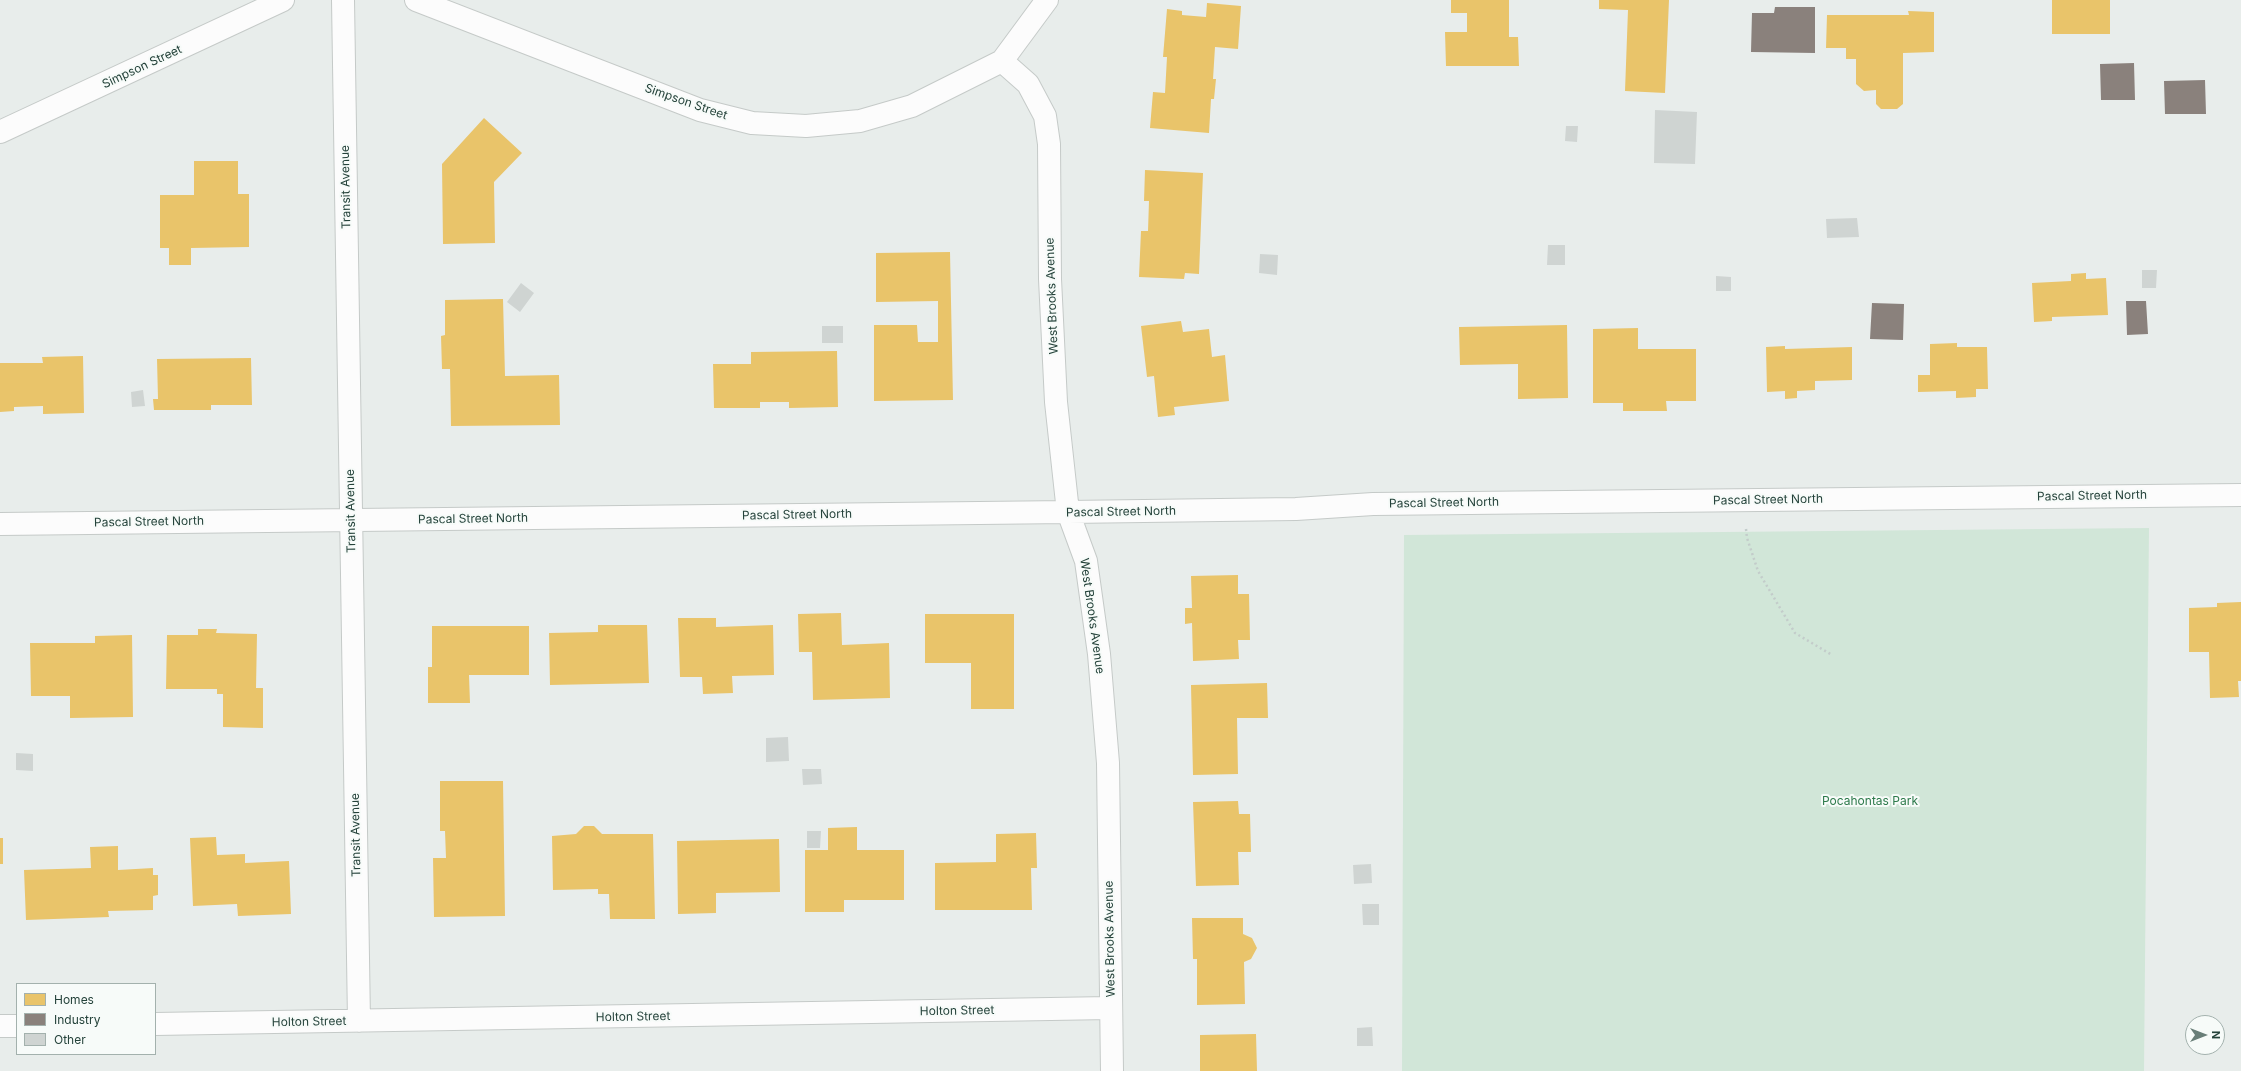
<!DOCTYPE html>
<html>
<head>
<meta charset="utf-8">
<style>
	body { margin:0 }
	#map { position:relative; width:2241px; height:1071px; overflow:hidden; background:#e8edeb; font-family:Inter,sans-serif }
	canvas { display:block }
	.legend { position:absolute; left:16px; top:983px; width:140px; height:72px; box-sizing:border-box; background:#f7fbf9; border:1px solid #a3b1ad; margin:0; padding:5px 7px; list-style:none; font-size:12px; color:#24423a }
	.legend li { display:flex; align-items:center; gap:8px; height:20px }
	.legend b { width:20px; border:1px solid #a3b1ad }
	.north { position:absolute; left:2185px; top:1015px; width:40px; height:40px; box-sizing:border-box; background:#f7fbf9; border:1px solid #a3b1ad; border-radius:50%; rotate:90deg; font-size:11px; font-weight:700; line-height:16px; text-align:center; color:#24423a }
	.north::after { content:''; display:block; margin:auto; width:14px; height:18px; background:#697e78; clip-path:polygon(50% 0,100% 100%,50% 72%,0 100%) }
</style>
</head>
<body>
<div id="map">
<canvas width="2241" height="1071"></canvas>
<ul class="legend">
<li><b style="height:11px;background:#e9c46a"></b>Homes</li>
<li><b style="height:11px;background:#8a817c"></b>Industry</li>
<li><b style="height:11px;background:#cfd4d2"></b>Other</li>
</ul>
<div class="north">N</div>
</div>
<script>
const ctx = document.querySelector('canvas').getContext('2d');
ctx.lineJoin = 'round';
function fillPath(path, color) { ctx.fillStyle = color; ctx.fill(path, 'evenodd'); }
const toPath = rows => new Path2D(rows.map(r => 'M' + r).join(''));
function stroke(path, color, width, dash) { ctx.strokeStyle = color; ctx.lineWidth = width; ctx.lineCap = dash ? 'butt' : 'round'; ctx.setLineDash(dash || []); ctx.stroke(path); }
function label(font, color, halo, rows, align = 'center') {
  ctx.font = font + ' Inter,sans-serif'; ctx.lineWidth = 4; ctx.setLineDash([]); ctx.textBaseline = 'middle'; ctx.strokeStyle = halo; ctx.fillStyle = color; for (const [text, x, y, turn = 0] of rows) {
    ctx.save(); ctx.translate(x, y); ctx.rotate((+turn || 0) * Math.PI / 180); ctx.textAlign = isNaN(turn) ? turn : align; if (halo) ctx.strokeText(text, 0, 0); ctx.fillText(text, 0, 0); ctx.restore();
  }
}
fillPath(toPath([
	[2149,528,2144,1071,1402,1071,1404,535]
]), '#d1e6d8');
fillPath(toPath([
	[1451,0,1509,0,1509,37,1518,37,1519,66,1446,66,1445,32,1467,32,1467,13,1451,13],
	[1599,0,1669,0,1665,93,1625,91,1628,10,1599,9],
	[2052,0,2110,0,2110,34,2052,34],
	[1207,3,1241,6,1238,49,1215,47,1213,79,1216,79,1214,99,1211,99,1209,133,1150,128,1153,92,1165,93,1167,57,1163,57,1167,9,1182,11,1182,15,1206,17],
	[1908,11,1934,12,1934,52,1903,53,1903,104,1897,109,1881,109,1876,104,1876,90,1864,91,1856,84,1856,59,1846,59,1846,48,1826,48,1827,15,1909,15],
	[484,118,522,153,494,182,495,243,443,244,442,164],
	[194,161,238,161,238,194,249,194,249,247,191,248,191,265,169,265,169,248,160,248,160,195,194,195],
	[1145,170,1203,173,1199,274,1185,273,1184,279,1139,277,1141,231,1148,231,1149,201,1144,201],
	[950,252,953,400,874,401,874,325,917,325,918,342,938,342,938,301,876,302,876,253],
	[2086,273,2086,279,2106,278,2108,315,2052,317,2052,321,2034,322,2032,283,2071,281,2071,274],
	[503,299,505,376,559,375,560,425,451,426,450,369,442,369,441,336,445,335,445,300],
	[1181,321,1183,332,1209,329,1212,357,1225,355,1229,401,1174,407,1175,415,1158,417,1154,376,1147,377,1141,326],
	[1567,325,1568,398,1518,399,1518,364,1460,365,1459,327],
	[1638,328,1638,349,1696,349,1696,401,1666,401,1667,411,1623,411,1623,403,1593,403,1593,329],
	[1957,343,1957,347,1987,347,1988,389,1976,389,1976,397,1956,398,1956,391,1918,392,1918,375,1930,375,1930,344],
	[1785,346,1785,349,1852,347,1852,380,1815,381,1815,390,1797,391,1797,398,1785,399,1785,391,1767,392,1766,347],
	[837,351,838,407,789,408,789,402,760,402,760,408,714,408,713,364,751,364,751,352],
	[83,356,84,413,43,414,43,406,14,407,14,411,0,412,0,363,43,363,42,357],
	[251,358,252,405,211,405,211,410,154,410,153,399,158,399,157,359],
	[1238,575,1238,594,1249,594,1250,640,1238,640,1239,659,1193,661,1192,623,1185,624,1185,608,1192,608,1191,576],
	[2241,602,2241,681,2238,681,2239,697,2210,698,2209,652,2189,652,2189,608,2217,607,2217,603],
	[841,613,842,645,889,643,890,698,813,700,812,652,799,652,798,614],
	[925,614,1014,614,1014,709,971,709,971,663,925,663],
	[678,618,716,618,716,627,773,625,774,675,732,676,733,693,703,694,702,677,680,677],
	[598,625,647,625,649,683,550,685,549,633,598,632],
	[432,626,529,626,529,675,469,675,470,703,428,703,428,667,432,667],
	[198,629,217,629,216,633,257,634,256,688,263,688,263,728,223,727,223,694,217,694,217,689,166,689,167,635,198,635],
	[132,635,133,717,70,718,70,696,31,696,30,643,95,643,95,636],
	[1267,683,1268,718,1237,718,1238,774,1193,775,1191,685],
	[440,781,503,781,505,916,434,917,433,858,446,858,445,831,440,831],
	[1238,801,1239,814,1250,814,1251,852,1238,852,1239,885,1196,886,1193,802],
	[584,826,594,826,602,834,653,834,655,919,610,919,609,894,598,894,598,889,553,890,552,836,576,834],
	[857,827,857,850,904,850,904,900,844,900,844,912,805,912,805,850,828,850,828,828],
	[1036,833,1037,868,1031,868,1032,910,935,910,935,863,996,862,996,834],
	[216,837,217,855,245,854,245,863,289,861,291,914,238,916,237,904,193,906,190,838],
	[0,838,3,838,3,864,0,864],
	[779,839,780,892,716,893,716,913,678,914,677,841],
	[118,846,118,870,153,868,153,875,158,875,158,895,153,896,153,910,108,911,109,917,26,920,24,870,91,868,90,847],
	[1192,918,1243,918,1243,934,1252,938,1257,948,1251,959,1244,962,1245,1004,1197,1005,1197,959,1193,959],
	[1256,1034,1257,1071,1200,1071,1200,1035]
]), '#e9c46a');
fillPath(toPath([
	[1775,7,1815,7,1815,53,1751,52,1752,13,1774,13],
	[2134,63,2135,100,2101,100,2100,64],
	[2205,80,2206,114,2165,114,2164,81],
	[2126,301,2146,301,2148,334,2127,335],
	[1872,303,1904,304,1903,340,1870,339]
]), '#8a817c');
fillPath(toPath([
	[1655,110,1697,112,1695,164,1654,163],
	[1566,126,1578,126,1577,142,1565,141],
	[1857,218,1859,237,1827,238,1826,219],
	[1548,245,1565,245,1565,265,1547,265],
	[1260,254,1278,255,1277,275,1259,273],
	[2142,270,2157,270,2156,288,2142,288],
	[1716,276,1731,277,1731,291,1716,291],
	[521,283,534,293,520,312,507,302],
	[822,326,843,326,843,343,822,343],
	[143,390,145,406,132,407,131,392],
	[788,737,789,761,766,762,766,738],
	[16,753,33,754,33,771,16,770],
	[802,769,821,769,822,784,803,785],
	[807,831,821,831,820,848,807,848],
	[1371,864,1372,883,1354,884,1353,865],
	[1362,904,1379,904,1379,925,1363,925],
	[1372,1027,1373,1046,1357,1046,1357,1028]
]), '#cfd4d2');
const street = toPath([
	[343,0,359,1021],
	[416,0,700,110,752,123,806,126,860,121,912,106,1002,61,1047,0],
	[1002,61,1028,84,1045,116,1049,144,1050,279,1056,402,1068,512,1086,561,1099,654,1108,763,1112,1071],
	[0,132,283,0],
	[0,524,1068,512,1296,509,1373,504,2241,495],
	[155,1024,1110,1008],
	[0,1026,17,1026]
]);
stroke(street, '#c5cac8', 24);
stroke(toPath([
	[1746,529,1747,538,1758,571,1795,633,1832,655]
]), '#c3ccca', 2.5, [2, 3]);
stroke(street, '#fcfcfc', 22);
label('12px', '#24423a', '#f7fbf9', [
	["Simpson Street",142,67,-25],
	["Simpson Street",686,102,19],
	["Transit Avenue",346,187,-91],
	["West Brooks Avenue",1052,296,-92],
	["Pascal Street North",2092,496,-1],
	["Pascal Street North",1768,500,-1],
	["Pascal Street North",1444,503,-1],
	["Transit Avenue",351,511,-91],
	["Pascal Street North",1121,512,-1],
	["Pascal Street North",797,515,-1],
	["Pascal Street North",473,519,-1],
	["Pascal Street North",149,522,-1],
	["West Brooks Avenue",1092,616,82],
	["Transit Avenue",356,835,-91],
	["West Brooks Avenue",1110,939,-91],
	["Holton Street",957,1011,-1],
	["Holton Street",633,1017,-1],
	["Holton Street",309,1022,-1]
]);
label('12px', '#2d7a4b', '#f7fbf9', [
	["Pocahontas Park",1870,801]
]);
</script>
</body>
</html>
